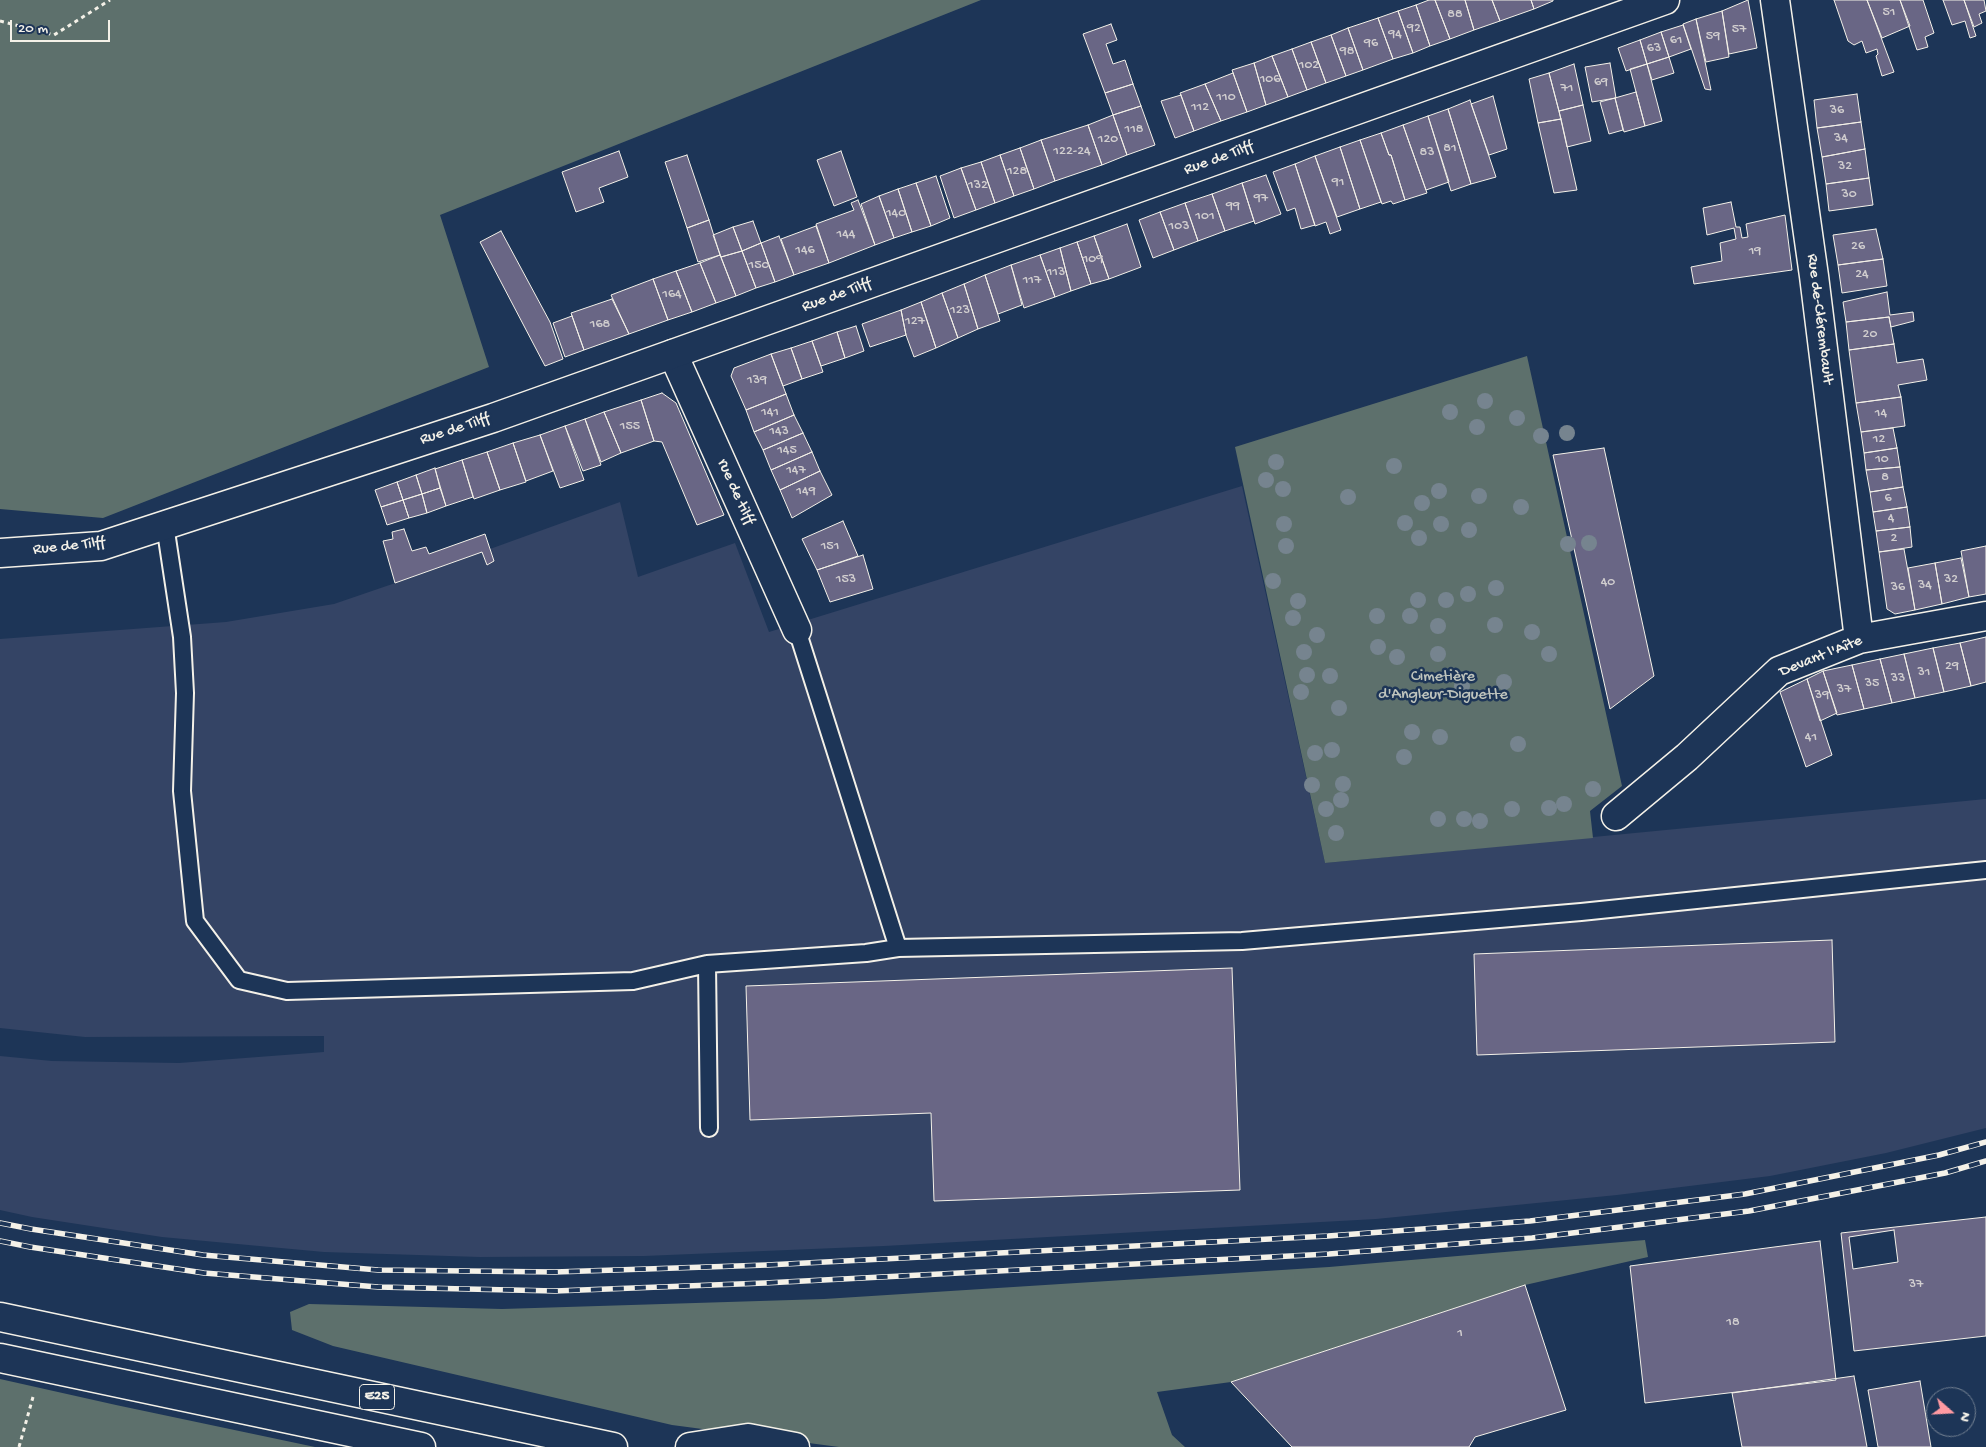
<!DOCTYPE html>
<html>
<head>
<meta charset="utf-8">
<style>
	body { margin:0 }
	#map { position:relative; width:1986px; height:1447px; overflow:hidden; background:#1d3557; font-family:"Gochi Hand",sans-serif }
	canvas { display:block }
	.north { position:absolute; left:1926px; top:1387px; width:50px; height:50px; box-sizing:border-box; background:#1d3557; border:1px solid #738091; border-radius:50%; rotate:109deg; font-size:14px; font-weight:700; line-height:20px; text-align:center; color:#f4f1e8 }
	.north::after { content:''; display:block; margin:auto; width:18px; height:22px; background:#ff9aa2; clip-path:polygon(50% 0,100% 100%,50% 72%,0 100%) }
	.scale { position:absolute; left:10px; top:20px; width:100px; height:22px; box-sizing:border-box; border:2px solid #f4f1e8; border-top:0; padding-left:6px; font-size:15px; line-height:18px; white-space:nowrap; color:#f4f1e8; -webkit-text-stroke:4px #1d3557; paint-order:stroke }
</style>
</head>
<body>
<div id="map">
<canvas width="1986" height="1447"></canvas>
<div class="north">N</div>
<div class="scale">20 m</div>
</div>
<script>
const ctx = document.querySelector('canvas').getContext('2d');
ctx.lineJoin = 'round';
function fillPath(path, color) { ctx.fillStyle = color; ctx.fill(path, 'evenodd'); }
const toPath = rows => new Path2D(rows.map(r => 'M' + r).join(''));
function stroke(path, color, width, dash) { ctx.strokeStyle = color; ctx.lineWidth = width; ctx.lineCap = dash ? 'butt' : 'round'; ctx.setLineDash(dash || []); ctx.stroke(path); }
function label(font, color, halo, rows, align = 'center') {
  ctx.font = font + ' "Gochi Hand",sans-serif'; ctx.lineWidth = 5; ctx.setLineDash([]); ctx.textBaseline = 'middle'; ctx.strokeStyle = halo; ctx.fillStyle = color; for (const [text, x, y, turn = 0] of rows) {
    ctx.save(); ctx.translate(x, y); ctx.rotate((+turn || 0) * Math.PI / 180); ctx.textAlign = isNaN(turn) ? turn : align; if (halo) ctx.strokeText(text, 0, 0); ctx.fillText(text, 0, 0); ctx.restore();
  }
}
fillPath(toPath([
	[1242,486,1325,863,1986,799,1986,1128,1886,1153,1770,1176,1617,1195,1376,1219,884,1246,644,1256,480,1257,324,1252,162,1237,32,1217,0,1210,0,1056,52,1061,179,1063,324,1052,324,1036,85,1037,0,1028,0,639,226,622,334,604,407,579,620,502,638,577,735,543,769,632]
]), '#344465');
fillPath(toPath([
	[0,0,981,0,440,215,489,367,103,518,0,509],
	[1527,356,1622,786,1590,811,1593,838,1325,863,1235,447],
	[1645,1240,1648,1257,1525,1285,1231,1382,1157,1392,1172,1435,1185,1447,839,1447,672,1425,333,1346,292,1330,290,1312,309,1304,502,1309,824,1299,1329,1267],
	[0,1379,116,1405,315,1447,0,1447]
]), '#5d706c');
const building = toPath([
	[1429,0,1435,0,1450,39,1430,46,1416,5,1429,0],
	[1435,0,1465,0,1474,30,1450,39,1435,0],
	[1465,0,1492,0,1500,21,1474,30,1465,0],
	[1492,0,1531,0,1534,9,1500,21,1492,0],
	[1531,0,1553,0,1553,1,1534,9,1531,0],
	[1748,0,1757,48,1729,54,1722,11,1748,0],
	[1834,0,1867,0,1894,72,1882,76,1876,56,1878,54,1877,49,1866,53,1862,41,1854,45,1848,41,1834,0],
	[1867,0,1900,0,1910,26,1882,38,1867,0],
	[1900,0,1923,0,1934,33,1925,37,1928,47,1917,50,1900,0],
	[1943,0,1964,0,1976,36,1970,38,1965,21,1952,25,1943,0],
	[1964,0,1984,0,1986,11,1979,14,1982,23,1974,27,1964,0],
	[1416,5,1430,46,1413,53,1398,11,1416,5],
	[1398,11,1413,53,1393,59,1378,18,1398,11],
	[1722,11,1729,57,1706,62,1696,19,1722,11],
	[1378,18,1393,59,1363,70,1348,28,1378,18],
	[1696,19,1711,90,1705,89,1683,24,1696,19],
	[1111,24,1117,40,1106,44,1113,64,1125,60,1133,84,1105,93,1083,34,1111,24],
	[1683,25,1691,49,1669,57,1661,32,1683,25],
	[1348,28,1363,70,1346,76,1331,35,1348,28],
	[1661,32,1669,57,1647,64,1640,40,1661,32],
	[1331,35,1346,76,1326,83,1311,42,1331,35],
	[1640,40,1647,64,1626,71,1618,48,1640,40],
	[1311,42,1326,83,1307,90,1292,49,1311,42],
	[1292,49,1307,90,1288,97,1272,56,1292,49],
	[1272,56,1288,97,1266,105,1254,63,1272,56],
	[1669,57,1674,73,1652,80,1647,64,1669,57],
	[1254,63,1266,105,1247,112,1232,70,1254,63],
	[1610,63,1616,98,1592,102,1585,67,1610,63],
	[1574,64,1583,105,1559,111,1549,73,1574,64],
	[1647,64,1662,121,1645,126,1630,69,1647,64],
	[1233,73,1247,112,1221,121,1205,84,1233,73],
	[1549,73,1561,119,1538,123,1529,79,1549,73],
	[1133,84,1141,106,1113,115,1105,93,1133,84],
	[1205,84,1221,121,1194,131,1180,93,1205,84],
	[1636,92,1645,126,1624,132,1615,98,1636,92],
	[1857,94,1861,122,1817,128,1814,100,1857,94],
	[1181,95,1194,131,1175,138,1161,101,1181,95],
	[1493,96,1507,149,1489,155,1471,104,1493,96],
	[1615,98,1623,130,1609,134,1600,102,1615,98],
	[1470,100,1496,177,1471,184,1448,109,1470,100],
	[1583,105,1591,141,1567,147,1559,111,1583,105],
	[1141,106,1155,145,1127,155,1113,115,1141,106],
	[1448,109,1471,184,1451,191,1428,116,1448,109],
	[1113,115,1127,155,1102,165,1088,125,1113,115],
	[1428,116,1449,182,1426,190,1403,125,1428,116],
	[1561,119,1577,190,1554,193,1538,123,1561,119],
	[1861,122,1865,149,1822,157,1817,128,1861,122],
	[1088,125,1102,165,1055,181,1041,140,1088,125],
	[1403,125,1427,193,1405,200,1391,155,1389,155,1381,133,1403,125],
	[1381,133,1389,155,1391,155,1405,200,1393,204,1391,201,1382,204,1360,140,1381,133],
	[1041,140,1055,181,1034,189,1020,148,1041,140],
	[1360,140,1381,202,1360,209,1340,147,1360,140],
	[1340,147,1360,209,1337,217,1315,156,1340,147],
	[1020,148,1034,189,1014,196,1000,155,1020,148],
	[1865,149,1869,178,1826,184,1822,157,1865,149],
	[619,151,628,177,599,188,604,202,576,212,562,172,619,151],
	[841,151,857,197,834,206,817,160,841,151],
	[687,155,709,220,687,228,665,162,687,155],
	[1000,155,1014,196,995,203,981,162,1000,155],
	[1315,156,1341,230,1330,234,1326,222,1315,226,1295,164,1315,156],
	[981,162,995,203,976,210,961,168,981,162],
	[1295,164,1315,225,1301,229,1295,208,1287,211,1273,172,1295,164],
	[961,168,976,210,954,218,940,176,961,168],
	[1266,175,1281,214,1255,224,1242,183,1266,175],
	[936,176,950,218,931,226,916,183,936,176],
	[1869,178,1873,205,1829,211,1826,184,1869,178],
	[916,183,931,226,912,232,898,189,916,183],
	[1242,183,1254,221,1225,231,1212,194,1242,183],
	[898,189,912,232,894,238,879,196,898,189],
	[1212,194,1225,231,1198,241,1185,203,1212,194],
	[879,196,894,238,875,245,861,204,879,196],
	[858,200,875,245,829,263,816,224,854,210,851,203,858,200],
	[1731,202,1736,227,1740,227,1742,238,1748,237,1746,224,1785,215,1792,270,1694,284,1691,267,1722,261,1720,243,1736,239,1734,228,1707,235,1703,208,1731,202],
	[1185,203,1198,241,1174,250,1160,212,1185,203],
	[1160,212,1174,250,1153,258,1139,220,1160,212],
	[709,220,720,255,698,262,687,228,709,220],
	[753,221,761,243,742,251,733,227,753,221],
	[1127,224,1141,267,1109,279,1094,236,1127,224],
	[816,226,829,263,794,275,781,239,816,226],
	[733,227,742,251,721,257,713,235,733,227],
	[1876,229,1883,259,1838,265,1833,235,1876,229],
	[501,231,550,322,563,359,545,366,480,242,501,231],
	[779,236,794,275,775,282,761,243,779,236],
	[1094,236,1109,279,1091,284,1077,242,1094,236],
	[1077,242,1091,284,1071,291,1060,248,1077,242],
	[761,243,775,282,756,288,742,251,761,243],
	[1060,248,1071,291,1055,297,1040,255,1060,248],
	[742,251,756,288,736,296,721,257,742,251],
	[720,255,736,296,716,303,700,263,720,255],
	[1040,255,1055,297,1024,308,1011,265,1040,255],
	[1883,259,1887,286,1842,293,1838,265,1883,259],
	[700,263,716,303,692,312,676,271,700,263],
	[1011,265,1022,305,998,314,985,275,1011,265],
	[676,271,692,312,668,320,653,279,676,271],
	[985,275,1000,321,978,329,964,284,985,275],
	[653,279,668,320,629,334,611,295,653,279],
	[964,284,978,329,958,338,942,293,964,284],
	[1887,292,1890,315,1913,312,1914,321,1891,327,1889,317,1846,322,1843,302,1887,292],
	[942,293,958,338,936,348,921,302,942,293],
	[612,299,629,334,584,350,571,313,612,299],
	[921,302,936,348,914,357,906,335,901,310,921,302],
	[901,310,906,335,870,347,862,324,901,310],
	[572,316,584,350,565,357,553,323,572,316],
	[1889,317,1894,344,1849,350,1846,322,1889,317],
	[856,326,864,351,845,358,837,332,856,326],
	[837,332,845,358,821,366,812,341,837,332],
	[812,341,823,372,802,379,791,348,812,341],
	[1894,344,1897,363,1923,359,1927,380,1898,385,1901,397,1856,403,1849,350,1894,344],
	[791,348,802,379,783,386,771,354,791,348],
	[771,354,786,394,746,410,731,376,734,368,771,354],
	[662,393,676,403,724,515,697,525,662,442,654,441,641,400,662,393],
	[786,394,794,415,754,432,746,410,786,394],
	[1901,397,1905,426,1861,432,1856,403,1901,397],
	[641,400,654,441,621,453,604,412,641,400],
	[604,412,621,453,601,462,585,419,604,412],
	[794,415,803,433,763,450,754,432,794,415],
	[585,419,601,465,583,471,565,426,585,419],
	[565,426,584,480,560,488,540,435,565,426],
	[1893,428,1897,448,1864,453,1861,432,1893,428],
	[803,433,812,452,771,470,763,450,803,433],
	[540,435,553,471,526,481,513,443,540,435],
	[513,443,526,482,500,490,487,452,513,443],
	[1604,448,1654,676,1610,709,1553,455,1604,448],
	[1897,448,1900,467,1866,470,1864,453,1897,448],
	[487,452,500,490,474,499,462,460,487,452],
	[812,452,820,471,780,490,771,470,812,452],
	[462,460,473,497,446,506,435,469,462,460],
	[1900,467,1903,487,1870,492,1866,470,1900,467],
	[435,468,440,488,422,494,416,475,435,468],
	[820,471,832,495,792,518,780,490,820,471],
	[416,475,422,494,403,500,397,482,416,475],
	[397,482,403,500,381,507,375,490,397,482],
	[1903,487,1907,507,1873,512,1870,492,1903,487],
	[440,488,446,506,427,513,422,494,440,488],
	[422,494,427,513,409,518,403,500,422,494],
	[403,500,409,518,387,525,381,507,403,500],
	[1907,507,1910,527,1876,531,1873,512,1907,507],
	[843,521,858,556,817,570,802,539,843,521],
	[1910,527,1912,547,1879,552,1876,531,1910,527],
	[404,529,412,551,426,547,429,554,485,534,494,561,487,565,482,552,395,583,383,541,393,539,392,532,404,529],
	[1986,546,1986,594,1969,597,1961,551,1986,546],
	[1904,549,1915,610,1895,614,1887,609,1879,552,1904,549],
	[863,555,873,589,830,602,817,570,863,555],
	[1961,558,1969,597,1942,604,1935,563,1961,558],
	[1935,563,1942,604,1915,610,1908,568,1935,563],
	[1986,637,1986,682,1971,686,1960,643,1986,637],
	[1960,643,1971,686,1944,692,1933,648,1960,643],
	[1933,648,1944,692,1915,698,1904,654,1933,648],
	[1904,654,1915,698,1892,703,1880,659,1904,654],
	[1880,659,1892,703,1864,709,1852,665,1880,659],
	[1852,665,1864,709,1837,715,1823,671,1852,665],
	[1823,671,1837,713,1820,721,1807,679,1823,671],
	[1807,679,1832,755,1806,767,1780,692,1807,679],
	[1832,940,1835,1042,1477,1055,1474,954,1832,940],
	[1232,968,1240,1190,934,1201,931,1113,750,1120,746,986,1232,968],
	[1986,1217,1986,1336,1854,1351,1841,1233,1986,1217],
	[1894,1230,1898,1262,1853,1269,1849,1237,1894,1230],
	[1820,1241,1836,1380,1645,1403,1630,1266,1820,1241],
	[1525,1285,1566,1410,1475,1437,1469,1447,1292,1447,1231,1382,1525,1285],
	[1854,1376,1867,1447,1742,1447,1732,1393,1854,1376],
	[1920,1381,1931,1447,1878,1447,1868,1390,1920,1381]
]);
fillPath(building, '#696685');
stroke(building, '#f4f1e8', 1);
const lane = toPath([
	[165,525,182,637,185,693,182,791,195,921,239,980,287,991,633,981,707,964],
	[797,630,898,948],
	[709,1128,707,964,866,953,898,948,1242,941,1581,912,1986,870]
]);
const street = toPath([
	[1775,0,1814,276,1859,639],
	[673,354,797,630],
	[1616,816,1687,757,1779,671,1859,639,1986,616]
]);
const secondary = toPath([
	[0,553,101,546,493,418,1665,0]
]);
const highway = toPath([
	[0,1317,613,1447],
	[0,1358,421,1447],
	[690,1447,748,1438,795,1447]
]);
stroke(lane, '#f4f1e8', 20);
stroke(street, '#f4f1e8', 31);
stroke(secondary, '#f4f1e8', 31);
stroke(highway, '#f4f1e8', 31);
stroke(toPath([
	[0,21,54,35,110,0],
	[19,1447,33,1397]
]), '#f4f1e8', 3, [4, 4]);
stroke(lane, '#1d3557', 16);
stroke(street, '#1d3557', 28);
stroke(secondary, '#1d3557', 28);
stroke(highway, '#1d3557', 28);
const rail = toPath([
	[0,1223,31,1229,203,1255,378,1270,555,1272,767,1265,1328,1236,1530,1221,1745,1194,1939,1155,1986,1142],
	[0,1241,30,1247,204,1273,378,1287,555,1291,765,1283,1329,1254,1532,1238,1749,1211,1945,1173,1986,1161]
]);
stroke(rail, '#f4f1e8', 5.5);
stroke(rail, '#1d3557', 4, [11]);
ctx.fillStyle = '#76848f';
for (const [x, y] of [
	[1485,401],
	[1450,412],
	[1517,418],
	[1477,427],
	[1567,433],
	[1541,436],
	[1276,462],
	[1394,466],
	[1266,480],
	[1283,489],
	[1439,491],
	[1479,496],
	[1348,497],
	[1422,503],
	[1521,507],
	[1405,523],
	[1284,524],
	[1441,524],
	[1469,530],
	[1419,538],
	[1589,543],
	[1568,544],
	[1286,546],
	[1273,581],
	[1496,588],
	[1468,594],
	[1418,600],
	[1446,600],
	[1298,601],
	[1377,616],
	[1410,616],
	[1293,618],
	[1495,625],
	[1438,626],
	[1532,632],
	[1317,635],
	[1378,647],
	[1304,652],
	[1438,654],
	[1549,654],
	[1397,657],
	[1307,675],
	[1330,676],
	[1504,682],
	[1462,686],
	[1301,692],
	[1339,708],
	[1412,732],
	[1440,737],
	[1518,744],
	[1332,750],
	[1315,753],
	[1404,757],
	[1343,784],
	[1312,785],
	[1593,789],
	[1341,800],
	[1564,804],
	[1549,808],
	[1326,809],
	[1512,809],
	[1438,819],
	[1464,819],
	[1480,821],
	[1336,833]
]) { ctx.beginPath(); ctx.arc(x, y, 8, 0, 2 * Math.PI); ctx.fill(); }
label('14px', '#d1cecf', null, [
	["51",1889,13],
	["88",1455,15],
	["92",1414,29],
	["57",1739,30],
	["94",1395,35],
	["59",1713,37],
	["61",1676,41],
	["96",1371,44],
	["63",1654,49],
	["98",1347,52],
	["102",1309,66],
	["106",1270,80],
	["69",1601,83],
	["71",1567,89],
	["110",1226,98],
	["112",1200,108],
	["36",1837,111],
	["118",1134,130],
	["34",1841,139],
	["120",1108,140],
	["81",1450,149],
	["122-24",1072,152],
	["83",1427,153],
	["32",1845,167],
	["128",1017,172],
	["91",1338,183],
	["132",978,186],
	["30",1849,195],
	["97",1261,199],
	["99",1233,207],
	["140",896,214],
	["101",1205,217],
	["103",1179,227],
	["144",846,235],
	["26",1858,247],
	["146",805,251],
	["19",1755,252],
	["109",1093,260],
	["150",759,266],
	["113",1056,273],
	["24",1862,275],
	["117",1032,281],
	["164",672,295],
	["123",960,311],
	["127",915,322],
	["168",600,325],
	["20",1870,335],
	["139",757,381],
	["141",770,413],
	["14",1881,414],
	["155",630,427],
	["143",779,432],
	["12",1879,440],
	["145",787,451],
	["10",1882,460],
	["147",796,471],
	["8",1885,478],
	["149",806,492],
	["6",1888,499],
	["4",1891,519],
	["2",1894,539],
	["151",830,547],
	["153",846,580],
	["32",1951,580],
	["40",1608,583],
	["34",1925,586],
	["36",1898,588],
	["29",1952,667],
	["31",1924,673],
	["33",1898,679],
	["35",1872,684],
	["37",1844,690],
	["39",1822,696],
	["41",1811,738],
	["37",1916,1285],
	["18",1733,1323],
	["1",1460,1334]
]);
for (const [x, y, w] of [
	[377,1397,35]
]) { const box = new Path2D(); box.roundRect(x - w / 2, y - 12.5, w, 25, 4); ctx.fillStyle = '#1d3557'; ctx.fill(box); stroke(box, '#f4f1e8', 1); }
label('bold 15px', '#f4f1e8', null, [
	["E25",377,1397]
]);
label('16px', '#f4f1e8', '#1d3557', [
	["Rue de Tilff",1219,159,-20],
	["Rue de Tilff",837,296,-20],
	["Rue de-Clérembault",1819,319,83],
	["Rue de Tilff",455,430,-18],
	["rue de tilff",735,492,66],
	["Rue de Tilff",69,547,-6],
	["Devant l'Aîte",1821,657,-22]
]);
label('16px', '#bfc4bd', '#1d3557', [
	["Cimetière",1443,678],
	["d'Angleur-Diguette",1443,696]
]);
</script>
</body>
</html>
